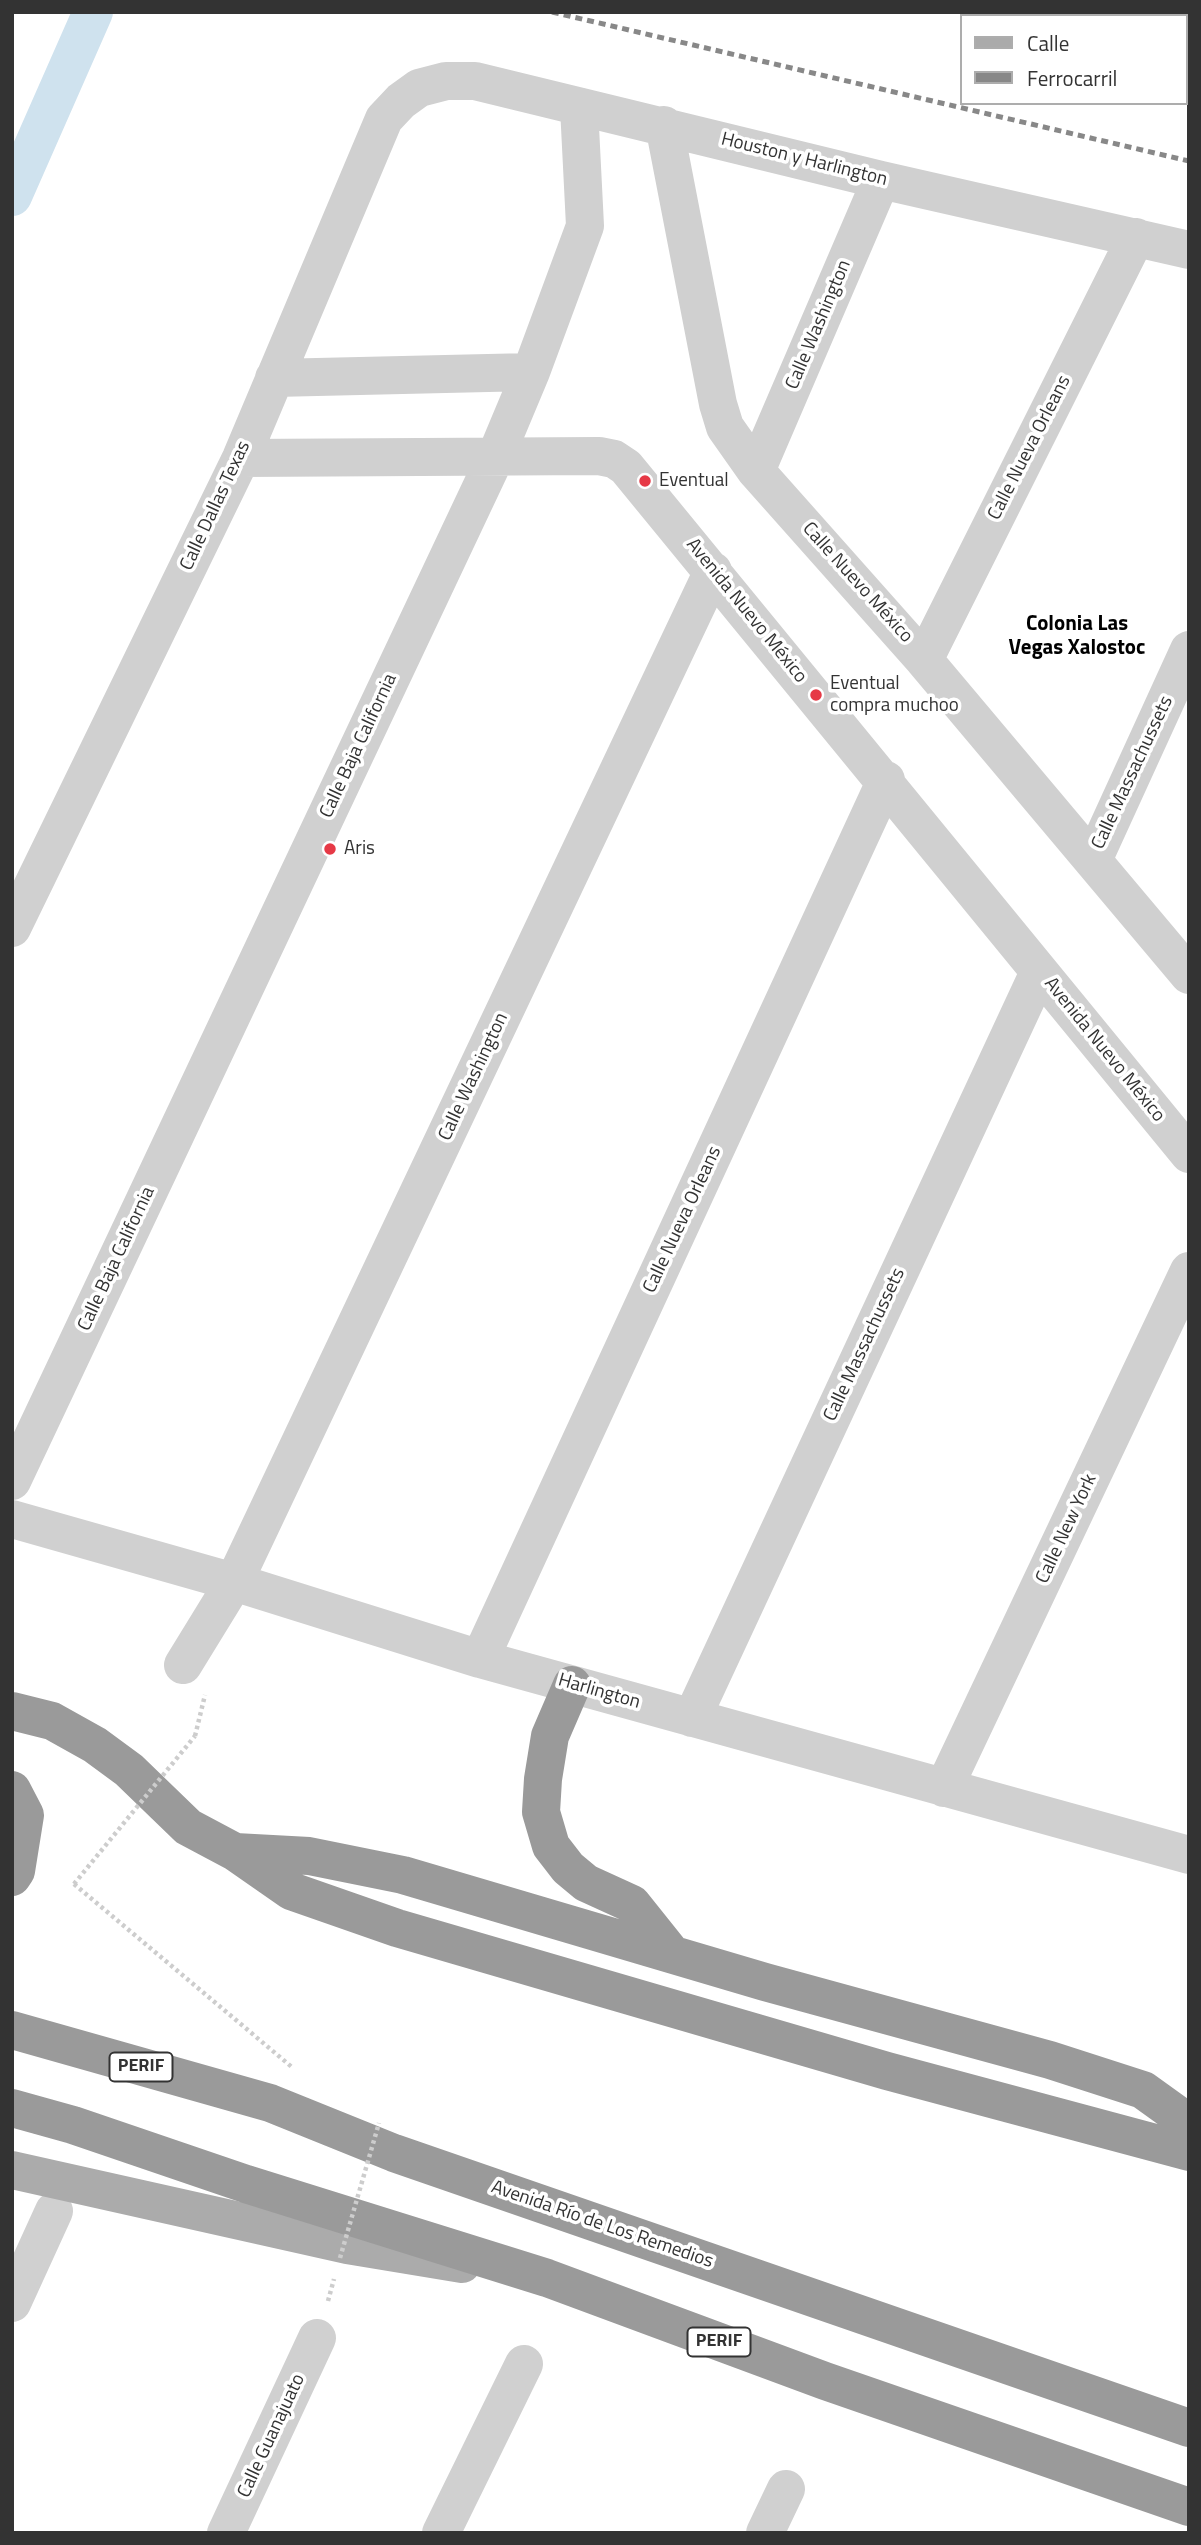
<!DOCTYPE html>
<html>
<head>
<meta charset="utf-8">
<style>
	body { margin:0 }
	#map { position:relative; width:1201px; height:2545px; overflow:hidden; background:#fff; font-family:"Titillium Web",sans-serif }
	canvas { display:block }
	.frame { position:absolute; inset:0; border:14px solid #333; pointer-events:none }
	.legend { position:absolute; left:960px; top:14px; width:228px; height:91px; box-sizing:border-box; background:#fff; border:2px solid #adadad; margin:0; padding:9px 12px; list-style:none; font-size:21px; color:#333 }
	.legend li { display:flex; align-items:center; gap:14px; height:35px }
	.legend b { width:35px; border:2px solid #adadad }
</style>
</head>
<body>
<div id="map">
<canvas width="1201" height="2545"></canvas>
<div class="frame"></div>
<ul class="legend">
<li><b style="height:9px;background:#ababab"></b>Calle</li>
<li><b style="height:9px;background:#888"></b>Ferrocarril</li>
</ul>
</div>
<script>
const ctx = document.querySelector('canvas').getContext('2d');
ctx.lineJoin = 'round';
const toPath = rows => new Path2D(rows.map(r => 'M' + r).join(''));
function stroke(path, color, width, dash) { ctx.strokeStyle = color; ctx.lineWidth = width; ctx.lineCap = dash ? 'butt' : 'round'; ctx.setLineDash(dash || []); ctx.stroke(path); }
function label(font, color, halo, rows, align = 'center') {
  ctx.font = font + ' "Titillium Web",sans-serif'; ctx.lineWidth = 7; ctx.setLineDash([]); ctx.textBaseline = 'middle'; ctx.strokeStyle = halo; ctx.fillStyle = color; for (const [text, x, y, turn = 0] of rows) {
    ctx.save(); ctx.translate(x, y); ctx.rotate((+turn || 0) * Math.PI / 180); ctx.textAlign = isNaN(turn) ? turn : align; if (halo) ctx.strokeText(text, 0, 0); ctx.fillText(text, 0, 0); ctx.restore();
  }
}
stroke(toPath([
	[12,196,93,12]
]), '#cfe2ee', 40);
stroke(toPath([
	[195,1736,205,1695],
	[74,1884,293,2068],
	[328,2301,334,2279]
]), '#cdcdcd', 4.5, [3.5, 3.5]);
stroke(toPath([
	[997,12,1012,16],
	[1060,16,1061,12],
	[1185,56,1189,57],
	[664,125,718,404,725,427,756,471,924,660,1189,975],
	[274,378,531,372],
	[241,458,599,456,614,459,626,467,1189,1154],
	[756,471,881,180],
	[924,660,1136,237],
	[1094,858,1189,650],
	[12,928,241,458,384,119,401,101,419,88,446,81,475,81,881,180,1189,250],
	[12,1481,495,458,531,372,585,226,579,107],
	[12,1519,234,1582,480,1659,1189,1855],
	[480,1659,886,780],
	[183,1665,234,1582,713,571],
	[692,1718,1039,972],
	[944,1788,1189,1271],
	[12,2303,54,2211],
	[226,2533,317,2338],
	[441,2533,524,2364],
	[765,2533,786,2489]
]), '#d0d0d0', 38);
stroke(toPath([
	[12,2170,347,2245,462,2264]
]), '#ababab', 38);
stroke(toPath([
	[572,1685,550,1736,543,1779,541,1812,551,1846,568,1868,586,1883,632,1904,672,1954],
	[12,1711,52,1721,95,1745,129,1770,188,1827,235,1852,291,1891,397,1928,887,2071,1189,2152],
	[12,1790,25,1815,16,1871,12,1877],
	[235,1852,309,1856,403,1875,765,1982,1050,2060,1143,2090,1175,2113,1189,2127],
	[12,2030,270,2103,394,2153,1189,2428],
	[12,2108,73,2125,246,2184,547,2278,825,2381,1189,2507]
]), '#9a9a9a', 38);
stroke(toPath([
	[552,12,1189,161]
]), '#888', 5, [7, 5]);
stroke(toPath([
	[74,1884,195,1736],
	[340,2258,379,2123]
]), '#cdcdcd', 4.5, [3.5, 3.5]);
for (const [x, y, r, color] of [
	[645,481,7,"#e63946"],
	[816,695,7,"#e63946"],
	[330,849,7,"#e63946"]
]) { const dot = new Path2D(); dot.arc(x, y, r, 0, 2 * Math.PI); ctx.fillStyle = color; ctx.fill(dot); stroke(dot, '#fff', 2.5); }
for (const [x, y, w] of [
	[141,2067,63],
	[719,2342,63]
]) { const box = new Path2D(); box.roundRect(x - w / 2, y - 14.5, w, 29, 5); ctx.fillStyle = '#fff'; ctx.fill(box); stroke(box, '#333', 2); }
label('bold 18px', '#333', null, [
	["PERIF",141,2067],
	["PERIF",719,2342]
]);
label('19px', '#333', '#fff', [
	["Houston y Harlington",804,160,14],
	["Calle Washington",819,325,-67],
	["Calle Nueva Orleans",1030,448,-63],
	["Calle Dallas Texas",216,506,-65],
	["Calle Nuevo México",857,583,48],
	["Avenida Nuevo México",746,611,51],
	["Calle Baja California",359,746,-65],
	["Calle Massachussets",1133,773,-65],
	["Avenida Nuevo México",1104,1050,51],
	["Calle Washington",474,1077,-65],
	["Calle Nueva Orleans",683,1220,-65],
	["Calle Baja California",117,1259,-65],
	["Calle Massachussets",865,1345,-65],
	["Calle New York",1067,1529,-65],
	["Harlington",599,1692,16],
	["Avenida Río de Los Remedios",602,2225,19],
	["Calle Guanajuato",272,2436,-65]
]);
label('19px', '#333', '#fff', [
	["Eventual",659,481],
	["Eventual",830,684],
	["compra muchoo",830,706],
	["Aris",344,849]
], 'left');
label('bold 21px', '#000', '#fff', [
	["Colonia Las",1077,625],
	["Vegas Xalostoc",1077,649]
]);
</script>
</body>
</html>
